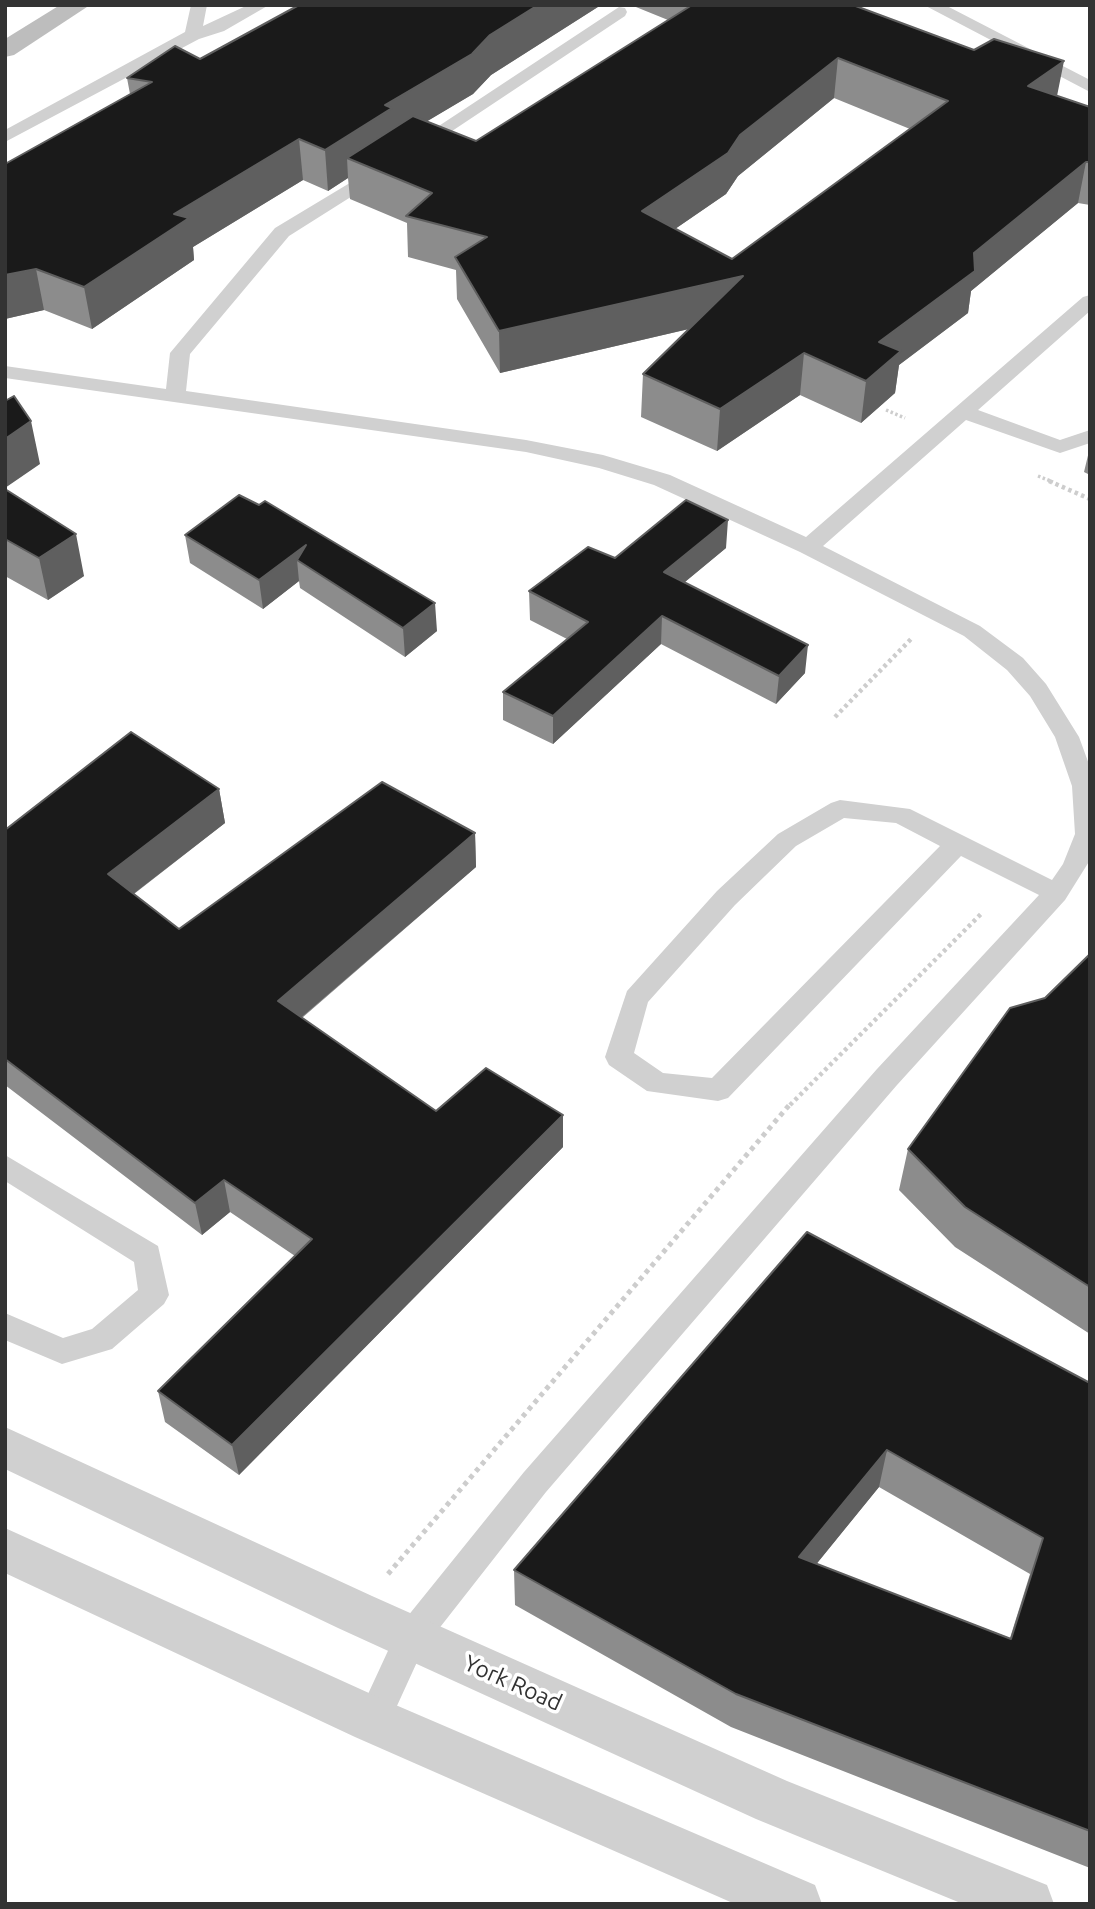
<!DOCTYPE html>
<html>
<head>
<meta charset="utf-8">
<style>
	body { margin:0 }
	#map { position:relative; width:1095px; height:1909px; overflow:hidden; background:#fff; font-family:Ubuntu,sans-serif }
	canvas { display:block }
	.frame { position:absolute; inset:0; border:7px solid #333; pointer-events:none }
</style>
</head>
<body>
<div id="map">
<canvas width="1095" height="1909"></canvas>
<div class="frame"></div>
</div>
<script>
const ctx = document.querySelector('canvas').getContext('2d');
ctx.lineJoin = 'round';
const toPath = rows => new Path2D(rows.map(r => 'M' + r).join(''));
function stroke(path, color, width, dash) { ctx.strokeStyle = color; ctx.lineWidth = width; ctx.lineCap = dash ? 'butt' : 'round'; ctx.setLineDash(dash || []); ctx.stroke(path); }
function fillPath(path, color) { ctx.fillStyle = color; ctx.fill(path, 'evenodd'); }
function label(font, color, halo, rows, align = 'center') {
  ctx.font = font + ' Ubuntu,sans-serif'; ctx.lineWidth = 7; ctx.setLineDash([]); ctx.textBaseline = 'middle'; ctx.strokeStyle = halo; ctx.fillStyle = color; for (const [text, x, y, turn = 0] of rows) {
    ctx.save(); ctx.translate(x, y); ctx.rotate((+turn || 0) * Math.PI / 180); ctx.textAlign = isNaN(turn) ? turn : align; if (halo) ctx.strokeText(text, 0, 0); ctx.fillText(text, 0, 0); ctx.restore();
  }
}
stroke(toPath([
	[886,410,905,418],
	[1038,476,1053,482]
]), '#cdcdcd', 3.5, [2.5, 2.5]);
stroke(toPath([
	[1049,481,1090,499],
	[835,717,912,638],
	[790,1105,983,912]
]), '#cdcdcd', 4.5, [3.5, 3.5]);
stroke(toPath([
	[388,1574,791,1103]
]), '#cdcdcd', 5, [4.5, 4.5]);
fillPath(toPath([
	[191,5,207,5,203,26,248,5,269,5,224,31,199,39,5,142,5,130,185,32,191,5],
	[924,5,945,5,1090,80,1090,92,924,5],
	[619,7,625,8,627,12,625,16,422,151,416,152,407,147,619,7],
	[378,166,387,172,384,176,289,236,190,354,186,391,526,440,603,455,670,475,806,537,1083,297,1090,295,1090,311,978,410,1060,440,1090,430,1090,443,1060,453,966,420,823,546,980,626,1023,658,1046,684,1079,737,1090,767,1090,860,1065,900,897,1085,546,1492,423,1649,385,1732,373,1737,361,1732,356,1720,399,1627,524,1472,877,1069,1039,895,961,856,728,1098,718,1101,647,1091,609,1065,605,1057,627,991,717,891,778,834,831,803,840,800,910,809,1052,880,1063,864,1075,834,1072,786,1055,737,1030,696,1007,670,964,636,800,552,654,485,599,468,526,452,5,378,5,366,166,389,170,353,275,228,378,166],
	[844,818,896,823,940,846,712,1078,663,1073,634,1053,648,1002,735,905,796,846,844,818],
	[5,1155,158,1246,169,1295,164,1304,112,1349,62,1364,5,1340,5,1313,63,1338,92,1329,138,1290,134,1262,5,1181,5,1155]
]), '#d0d0d0');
fillPath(toPath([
	[5,1427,372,1596,787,1781,1047,1885,1054,1904,963,1904,756,1819,338,1628,5,1469,5,1427],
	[5,1528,391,1703,815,1885,822,1904,735,1904,355,1737,5,1573,5,1528]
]), '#d0d0d0');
fillPath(toPath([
	[60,5,90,5,14,55,5,57,5,39,60,5]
]), '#bdbdbd');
fillPath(toPath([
	[299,5,601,5,491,75,473,94,427,121,476,141,668,20,631,5,853,5,1057,96,1090,107,1090,205,1078,203,971,291,968,313,899,365,895,393,861,423,800,395,717,451,641,417,643,374,689,329,500,373,457,299,456,270,408,257,407,223,350,199,348,178,328,191,303,180,193,247,194,260,92,329,44,310,5,319,5,164,130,94,127,78,200,59],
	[834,98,910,129,732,259,675,229,726,194,738,176],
	[1090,447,1090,475,1084,472],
	[5,489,84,576,48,600,5,576],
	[239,495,437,631,405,657,300,588,299,581,263,609,190,563,185,535],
	[726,548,685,582,805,673,776,704,661,644,553,744,503,720,503,692,567,639,530,620,529,591,615,558],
	[219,789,225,823,134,894,179,929,475,833,476,867,302,1018,436,1111,563,1147,239,1475,165,1422,158,1391,295,1256,230,1212,202,1235,5,1085,5,830],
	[1090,954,1090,1334,955,1247,899,1190,908,1149,1045,998],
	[1090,1383,1090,1868,731,1727,515,1605,514,1570],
	[879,1487,1030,1574,1010,1638,816,1564]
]), '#8c8c8c');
fillPath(toPath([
	[538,5,601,5,491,75,473,94,394,141,347,158,348,178,328,191,325,150,385,105,490,35],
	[838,58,834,98,738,176,726,194,640,253,642,211],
	[1064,61,1056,101,1028,86],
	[299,139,303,180,193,247,194,260,92,329,84,287,174,214],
	[1086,162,1078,203,971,291,968,313,899,365,895,393,861,423,866,381,879,342,974,253],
	[36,269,44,310,5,319,5,275],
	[743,276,740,317,500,373,499,331],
	[804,353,800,395,717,451,720,409],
	[31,421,40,464,5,488,5,439],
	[728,520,726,548,663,600,664,572],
	[76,534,84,576,48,600,39,558],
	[306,545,297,560,299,581,263,609,259,580],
	[435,603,437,631,405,657,403,628],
	[662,616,661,644,553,744,553,716],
	[808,645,805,673,776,704,779,676],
	[219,789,225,823,115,908,108,874],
	[475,833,476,867,282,1034,278,1001],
	[563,1115,563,1147,239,1475,232,1445],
	[224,1180,230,1212,202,1235,195,1203],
	[887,1450,879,1487,793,1593,799,1557]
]), '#5f5f5f');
const building = toPath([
	[299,5,538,5,490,35,472,54,385,105,392,108,325,150,299,139,174,214,189,218,84,287,36,269,5,275,5,164,152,82,127,78,175,46,200,59,299,5],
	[692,5,853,5,974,50,994,39,1064,61,1028,86,1090,107,1090,162,1086,162,974,253,975,271,879,342,901,351,866,381,804,353,720,409,643,374,743,276,499,331,455,257,487,237,406,216,432,193,347,158,413,116,476,141,692,5],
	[838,58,948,101,732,259,642,211,728,153,740,135,838,58],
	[14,396,31,421,5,439,5,401,14,396],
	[5,489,76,534,39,558,5,539,5,489],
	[239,495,259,505,265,501,435,603,403,628,297,560,306,545,259,580,185,535,239,495],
	[686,500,728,520,664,572,808,645,779,676,662,616,553,716,503,692,588,622,529,591,588,547,615,558,686,500],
	[131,732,219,789,108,874,179,929,382,782,475,833,278,1001,436,1111,486,1068,563,1115,232,1445,158,1391,312,1239,224,1180,195,1203,5,1059,5,830,131,732],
	[1090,954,1090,1287,965,1207,908,1149,1010,1008,1045,998,1090,954],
	[807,1232,1090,1383,1090,1831,736,1694,514,1570,807,1232],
	[887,1450,1043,1538,1011,1639,799,1557,887,1450]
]);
fillPath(building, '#1a1a1a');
stroke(building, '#5f5f5f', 2);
label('23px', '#333', '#fff', [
	["York Road",513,1683,24]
]);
</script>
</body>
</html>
